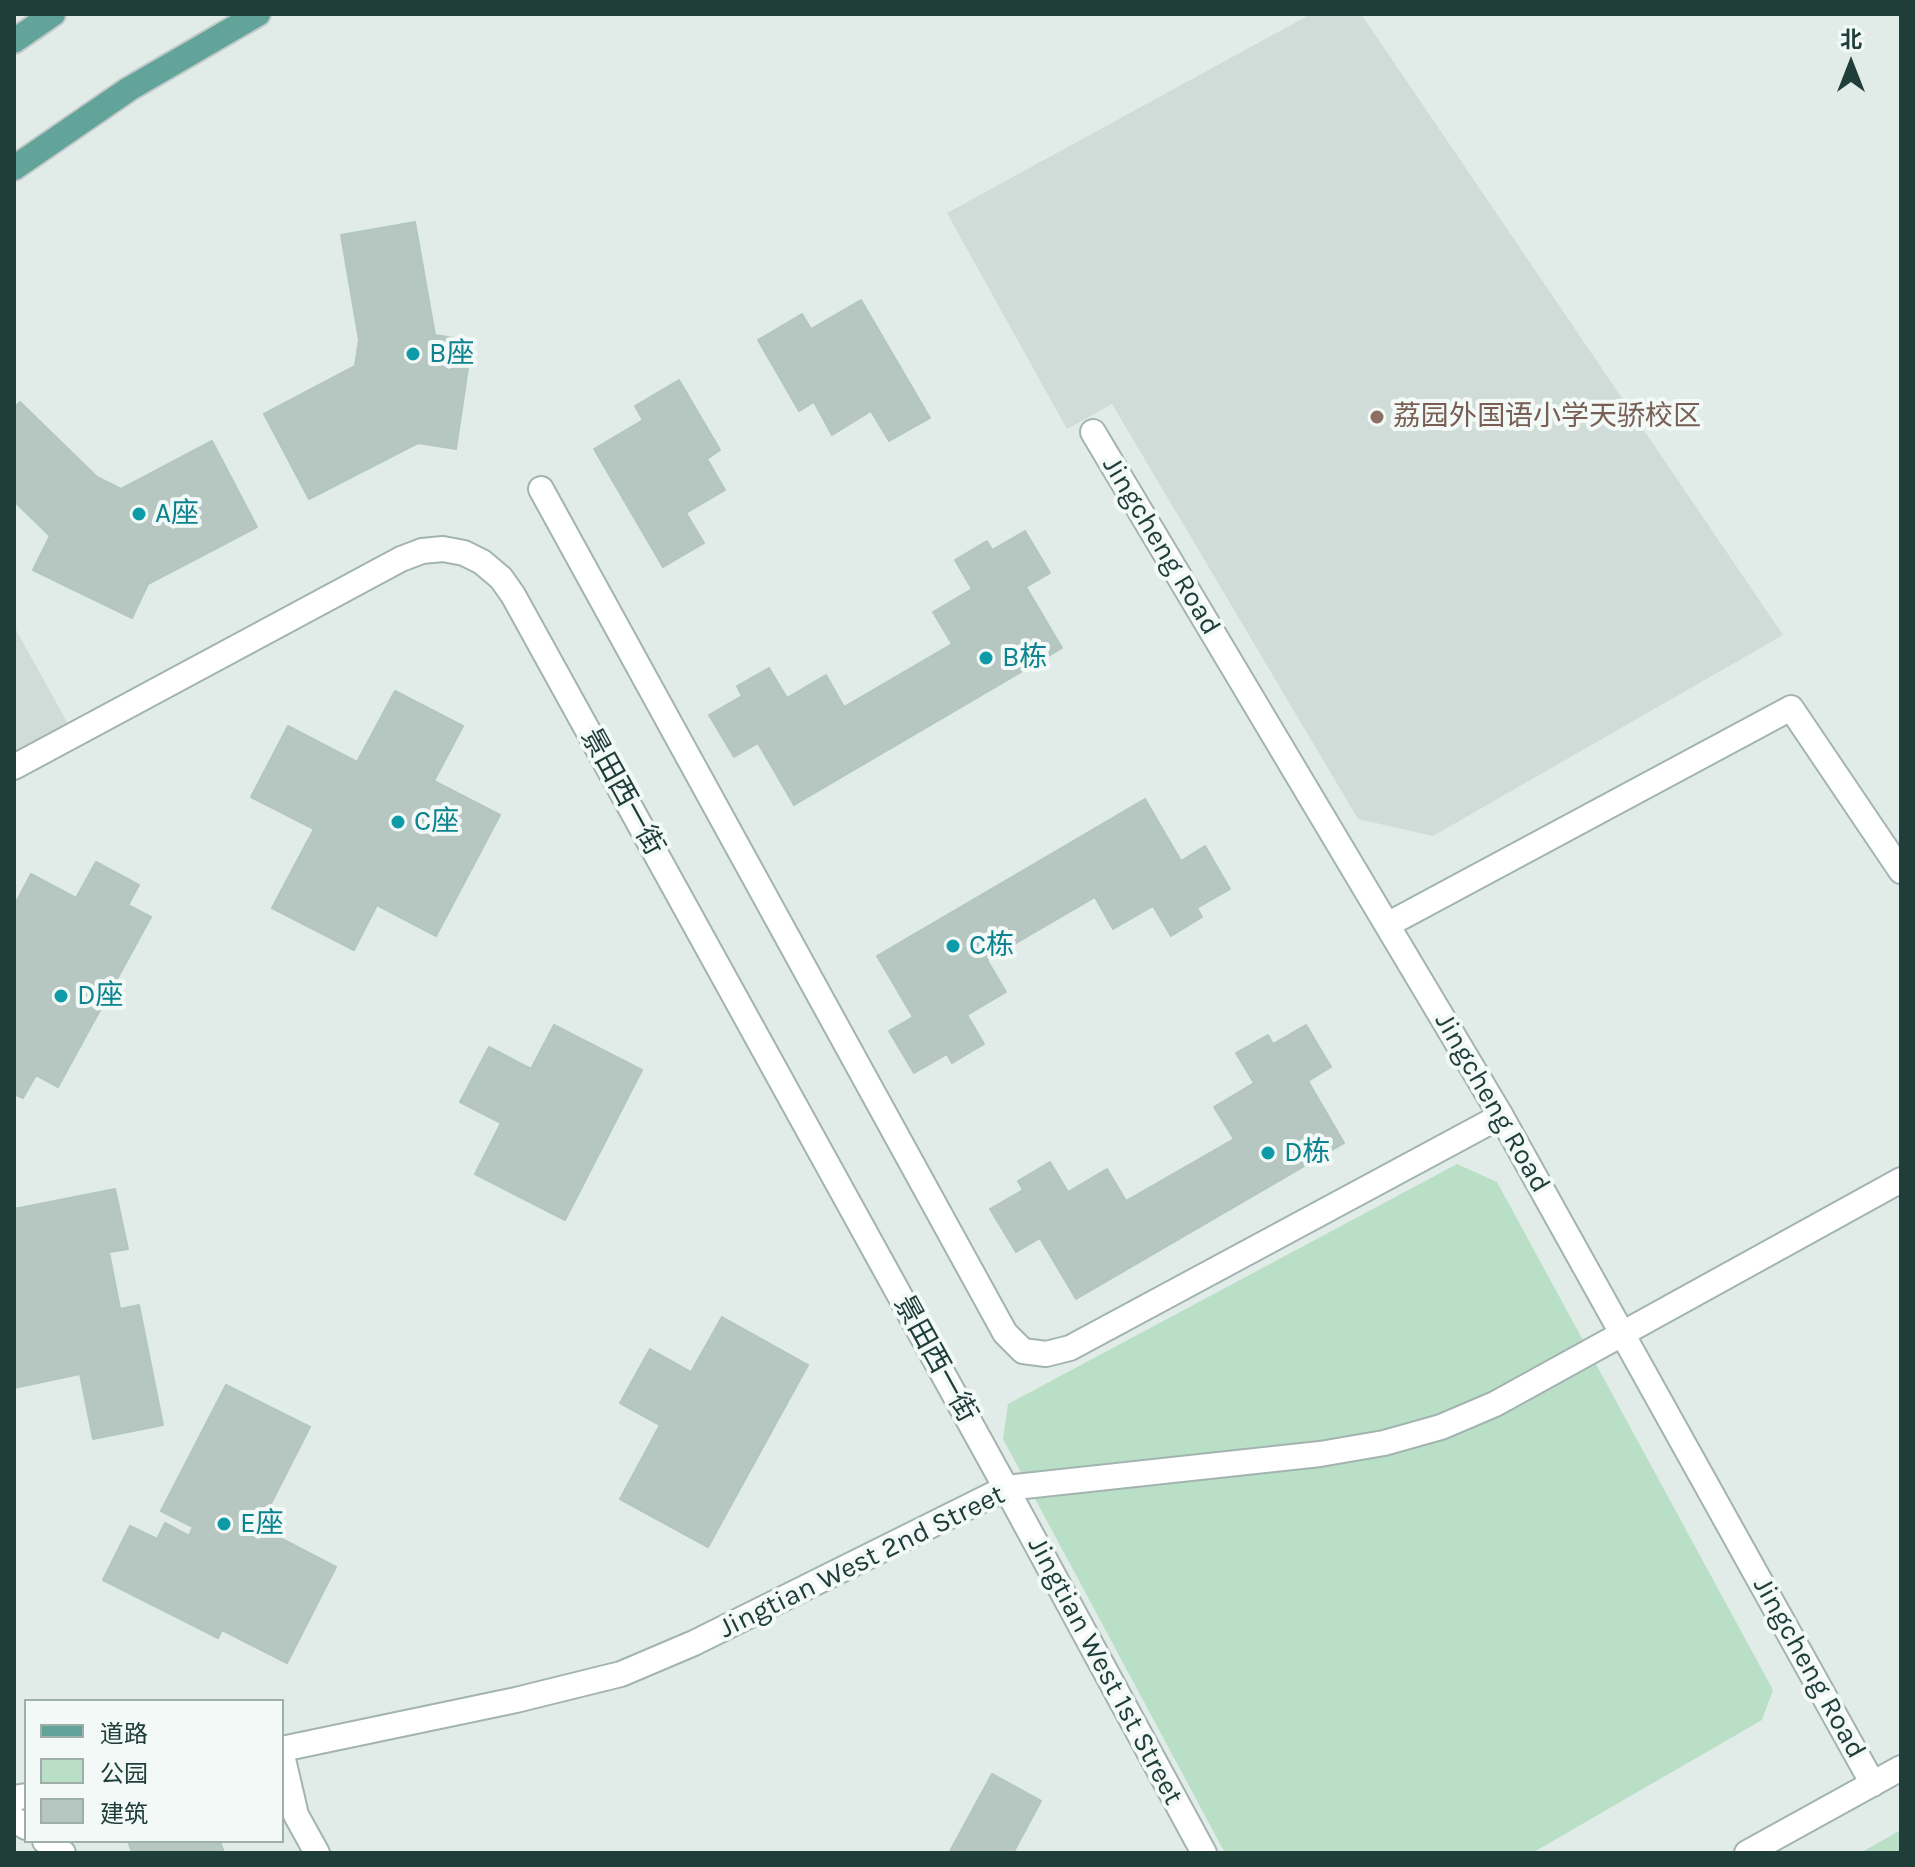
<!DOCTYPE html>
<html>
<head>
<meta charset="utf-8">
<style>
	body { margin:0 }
	#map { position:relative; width:1915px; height:1867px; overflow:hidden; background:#e1ece8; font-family:Karla,"Noto Sans SC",sans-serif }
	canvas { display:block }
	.frame { position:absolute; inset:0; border:16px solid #203e39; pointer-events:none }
	.legend { position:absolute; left:24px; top:1699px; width:260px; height:144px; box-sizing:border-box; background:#f2f9f6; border:2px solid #9eaeaa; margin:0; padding:10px 14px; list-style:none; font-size:24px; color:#203e39 }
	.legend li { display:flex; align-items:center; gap:16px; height:40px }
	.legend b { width:40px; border:2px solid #9eaeaa }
	.north { position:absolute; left:1811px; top:24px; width:80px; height:80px; -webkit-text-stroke:6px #f2f9f6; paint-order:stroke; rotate:0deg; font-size:22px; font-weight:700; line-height:32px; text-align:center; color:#203e39 }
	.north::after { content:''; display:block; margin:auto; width:28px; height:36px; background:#203e39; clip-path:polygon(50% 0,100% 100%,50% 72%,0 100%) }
</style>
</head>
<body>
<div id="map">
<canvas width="1915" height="1867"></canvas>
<div class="frame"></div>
<ul class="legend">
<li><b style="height:10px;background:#63a49a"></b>道路</li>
<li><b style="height:22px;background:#b9dfc7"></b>公园</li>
<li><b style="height:22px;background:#b6c7c2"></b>建筑</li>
</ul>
<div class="north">北</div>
</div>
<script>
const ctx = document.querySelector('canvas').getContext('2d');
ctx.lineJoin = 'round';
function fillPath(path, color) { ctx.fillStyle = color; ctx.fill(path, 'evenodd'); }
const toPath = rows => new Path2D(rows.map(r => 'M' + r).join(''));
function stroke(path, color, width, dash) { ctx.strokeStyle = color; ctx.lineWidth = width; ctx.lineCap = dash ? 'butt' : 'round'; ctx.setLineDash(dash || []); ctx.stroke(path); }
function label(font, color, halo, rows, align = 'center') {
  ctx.font = font + ' Karla,"Noto Sans SC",sans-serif'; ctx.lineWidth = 8; ctx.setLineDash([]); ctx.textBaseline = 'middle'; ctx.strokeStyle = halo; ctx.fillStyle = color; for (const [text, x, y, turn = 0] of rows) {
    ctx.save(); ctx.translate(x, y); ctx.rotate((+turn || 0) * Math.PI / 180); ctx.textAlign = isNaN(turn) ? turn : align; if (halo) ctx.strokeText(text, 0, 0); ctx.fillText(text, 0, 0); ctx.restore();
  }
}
fillPath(toPath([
	[1311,14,1361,14,1783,635,1433,836,1358,819,1112,404,1067,429,947,213],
	[14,626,68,724,14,752]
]), '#cfdcd8');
fillPath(toPath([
	[1457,1164,1497,1182,1773,1690,1762,1720,1532,1853,1225,1853,1003,1439,1008,1404],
	[1901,1830,1901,1853,1860,1853]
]), '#b9dfc7');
const building = toPath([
	[415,222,435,335,472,341,456,449,418,443,309,499,264,414,355,366,359,340,341,235,415,222],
	[861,300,930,418,889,441,871,411,832,435,814,402,799,411,758,340,802,314,811,329,861,300],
	[679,380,720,450,707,459,725,490,686,513,704,543,663,567,594,449,643,420,635,406,679,380],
	[20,402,97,477,121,489,212,441,257,527,148,584,132,618,33,570,50,536,14,501,14,408,20,402],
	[1025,531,1050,573,1026,587,1062,648,794,805,758,743,734,757,709,715,742,696,737,686,769,668,787,698,826,675,844,707,952,644,933,612,972,589,955,560,987,541,992,550,1025,531],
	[395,691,463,726,434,781,500,815,436,936,377,905,354,950,272,908,314,829,251,797,288,726,357,762,395,691],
	[1145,799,1181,861,1205,846,1230,889,1197,908,1202,917,1171,936,1153,906,1113,929,1095,897,987,960,1006,992,967,1015,984,1044,952,1063,947,1054,914,1073,889,1031,913,1017,877,956,1145,799],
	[96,862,139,885,128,905,151,917,58,1087,36,1075,23,1098,14,1094,14,906,31,874,76,898,96,862],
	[554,1025,642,1070,565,1220,475,1174,501,1123,460,1102,489,1047,531,1069,554,1025],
	[1306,1025,1331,1067,1308,1081,1344,1143,1076,1299,1040,1238,1016,1252,990,1209,1023,1190,1018,1181,1050,1162,1068,1192,1107,1169,1126,1201,1234,1139,1214,1107,1254,1083,1236,1053,1268,1035,1273,1044,1306,1025],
	[115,1189,128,1249,109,1252,120,1309,139,1305,163,1425,93,1439,80,1374,14,1388,14,1209,115,1189],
	[722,1317,808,1365,708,1547,620,1499,660,1425,620,1403,650,1349,691,1372,722,1317],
	[226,1385,310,1427,259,1527,336,1567,287,1663,222,1630,218,1638,103,1580,130,1526,157,1539,165,1523,189,1536,193,1527,161,1511,226,1385],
	[992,1774,1041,1801,1013,1853,949,1853,992,1774],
	[128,1841,220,1841,224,1853,132,1853,128,1841]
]);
fillPath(building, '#b6c7c2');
stroke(building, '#b3c6c0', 2);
const minor = toPath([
	[1093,432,1501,1116,1873,1784],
	[541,489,1005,1333,1023,1351,1046,1354,1070,1348,1501,1116],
	[14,767,401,559,422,551,443,549,464,553,482,562,501,578,513,595,1006,1488,1204,1853],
	[1387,925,1791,708,1901,871],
	[282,1749,516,1700,621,1674,694,1643,1006,1488,1320,1454,1384,1443,1441,1427,1495,1404,1901,1180],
	[282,1755,296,1815,317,1853],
	[14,1798,26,1796],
	[14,1819,26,1827],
	[45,1841,63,1853],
	[1747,1853,1901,1768]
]);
const major = toPath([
	[14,41,53,14],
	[14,168,129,89,258,14]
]);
stroke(minor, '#a3b4b0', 28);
stroke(major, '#c1c9c8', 28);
stroke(minor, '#fff', 24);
stroke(major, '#63a49a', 24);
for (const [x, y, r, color] of [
	[413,354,8,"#0f9aa8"],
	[1377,417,8,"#8d6e63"],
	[139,514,8,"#0f9aa8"],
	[986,658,8,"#0f9aa8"],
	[398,822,8,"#0f9aa8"],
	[953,946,8,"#0f9aa8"],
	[61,996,8,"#0f9aa8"],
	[1268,1153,8,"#0f9aa8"],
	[224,1524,8,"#0f9aa8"]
]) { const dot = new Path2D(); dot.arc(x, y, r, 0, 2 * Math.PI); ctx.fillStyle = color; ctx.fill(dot); stroke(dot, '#f2f9f6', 3); }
label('28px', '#0d838f', '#f2f9f6', [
	["B座",429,354],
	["A座",155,514],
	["B栋",1002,658],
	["C座",414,822],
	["C栋",969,946],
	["D座",77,996],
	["D栋",1284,1153],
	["E座",240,1524]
], 'left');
label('28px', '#785e54', '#f2f9f6', [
	["荔园外国语小学天骄校区",1393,417]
], 'left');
label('28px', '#203e39', '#f2f9f6', [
	["Jingcheng Road",1161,546,59],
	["景田西一街",622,792,61],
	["Jingcheng Road",1492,1103,60],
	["景田西一街",935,1359,61],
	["Jingtian West 2nd Street",862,1562,-26],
	["Jingcheng Road",1809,1668,61],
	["Jingtian West 1st Street",1105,1671,62]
]);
</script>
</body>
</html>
